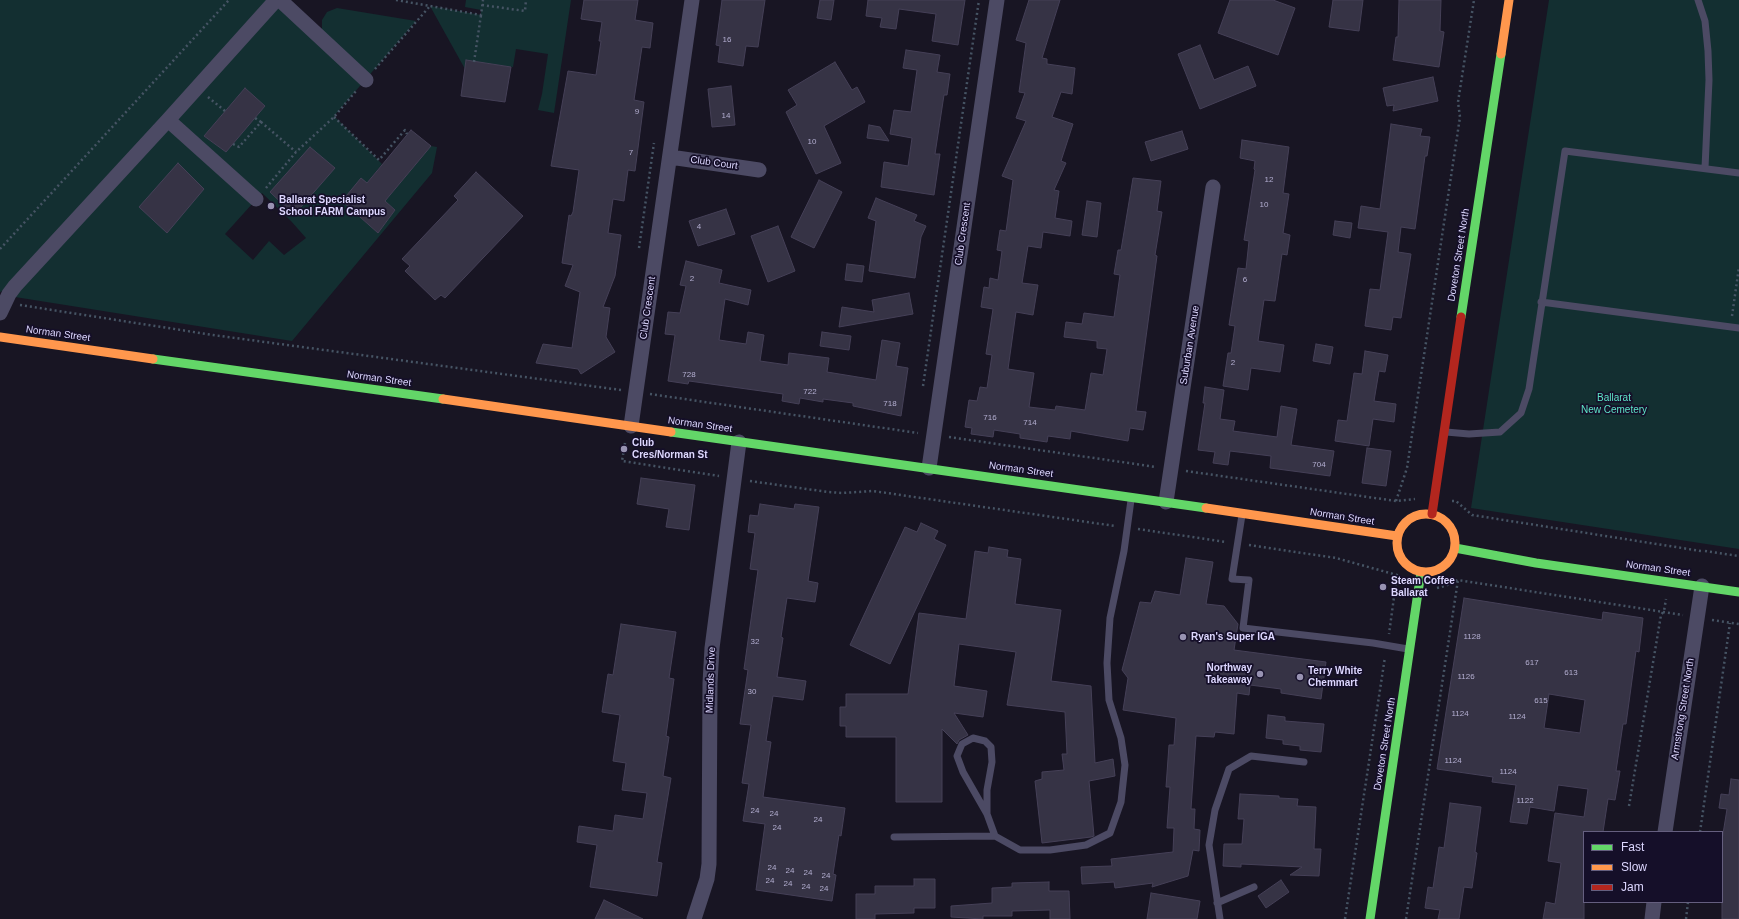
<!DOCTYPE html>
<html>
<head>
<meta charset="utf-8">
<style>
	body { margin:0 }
	#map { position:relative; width:1739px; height:919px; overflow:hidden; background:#181523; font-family:Arial,sans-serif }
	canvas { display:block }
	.legend { position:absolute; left:1583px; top:831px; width:140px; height:72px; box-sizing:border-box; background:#150f29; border:1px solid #655f7f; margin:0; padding:5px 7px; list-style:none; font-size:12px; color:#ddd7ff }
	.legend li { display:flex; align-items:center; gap:8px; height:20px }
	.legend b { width:20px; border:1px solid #655f7f }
</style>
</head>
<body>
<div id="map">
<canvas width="1739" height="919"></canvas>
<ul class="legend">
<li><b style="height:5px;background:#63d668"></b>Fast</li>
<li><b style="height:5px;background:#ff974d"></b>Slow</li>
<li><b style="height:5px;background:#b3261e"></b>Jam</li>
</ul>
</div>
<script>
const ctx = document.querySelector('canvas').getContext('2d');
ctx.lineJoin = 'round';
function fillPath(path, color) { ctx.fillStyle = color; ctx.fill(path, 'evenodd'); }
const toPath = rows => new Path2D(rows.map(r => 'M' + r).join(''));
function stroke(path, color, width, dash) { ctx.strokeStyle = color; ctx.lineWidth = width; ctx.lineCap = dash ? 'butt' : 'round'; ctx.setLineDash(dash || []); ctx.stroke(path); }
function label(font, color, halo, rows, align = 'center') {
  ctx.font = font + ' Arial,sans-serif'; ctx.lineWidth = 3.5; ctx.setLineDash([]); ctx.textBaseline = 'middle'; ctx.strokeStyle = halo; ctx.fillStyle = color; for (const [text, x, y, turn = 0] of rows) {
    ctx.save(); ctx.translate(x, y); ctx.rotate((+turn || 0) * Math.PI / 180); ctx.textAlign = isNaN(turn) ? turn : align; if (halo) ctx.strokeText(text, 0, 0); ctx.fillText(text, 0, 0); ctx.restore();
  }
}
fillPath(toPath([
	[0,0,280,0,322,30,322,20,327,12,337,8,416,21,334,116,382,164,367,183,342,201,378,233,395,210,385,201,431,146,437,147,432,173,292,341,15,297,15,286,0,292],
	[245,88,265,106,226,152,204,136],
	[262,193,291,221,306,238,284,255,269,241,253,260,225,234],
	[466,0,571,0,554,113,538,110,542,94,548,54,516,49,513,67,466,61,465,69,430,6,481,15,481,10,465,7],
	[1549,0,1739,0,1739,549,1471,508]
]), '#132f31');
const building = toPath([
	[584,0,638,0,635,20,653,23,650,48,642,47,634,100,644,102,635,171,628,170,624,201,613,199,608,233,621,235,615,276,603,307,610,308,606,337,615,352,581,374,578,369,536,363,543,344,572,348,580,292,565,286,573,265,562,263,569,215,571,216,573,212,579,170,551,166,568,71,596,75,601,41,599,41,602,22,581,19,584,0],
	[722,0,765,0,758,47,746,46,743,66,718,62,720,46,716,45,722,0],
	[820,0,834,0,831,20,817,18,820,0],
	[868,0,965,0,958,45,932,41,936,14,899,9,896,29,880,27,882,18,866,16,868,0],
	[1029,0,1060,0,1042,58,1047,59,1047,64,1075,68,1072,94,1061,92,1052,117,1073,124,1061,161,1066,163,1054,190,1059,191,1055,218,1072,221,1070,236,1043,232,1041,248,1028,246,1022,283,1038,285,1033,315,1016,312,1008,369,1034,373,1029,407,1055,410,1056,406,1085,410,1091,373,1103,375,1107,349,1097,348,1097,341,1064,337,1066,322,1082,324,1084,313,1114,317,1120,275,1114,274,1118,250,1121,250,1133,178,1161,181,1157,211,1162,212,1155,255,1157,256,1136,411,1146,412,1143,430,1130,428,1128,441,1071,431,1070,439,1048,436,1047,442,1020,438,1020,434,994,430,993,437,971,434,972,428,965,427,969,400,977,401,980,387,987,388,992,355,986,354,993,309,981,307,984,287,989,288,990,278,998,280,1002,251,997,250,1000,230,1006,231,1013,180,1002,176,1026,121,1016,118,1025,93,1019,92,1026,43,1016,40,1029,0],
	[1230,0,1273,0,1295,8,1278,55,1218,33,1230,0],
	[1333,0,1363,0,1359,31,1329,27,1333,0],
	[1399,0,1441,0,1440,31,1444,32,1439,67,1393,60,1396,37,1398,37,1399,0],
	[1200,45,1214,80,1248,66,1256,86,1200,109,1178,54,1200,45],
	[906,50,940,55,937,72,950,74,947,95,944,95,935,154,940,154,934,195,881,187,884,162,908,166,912,138,890,134,894,110,911,112,917,70,903,68,906,50],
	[466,60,511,67,505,102,461,96,466,60],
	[835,62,852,90,857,87,865,102,824,126,841,163,816,174,786,112,797,105,788,90,835,62],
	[1433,77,1438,101,1393,111,1394,105,1387,106,1383,88,1433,77],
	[731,86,735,125,712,127,708,89,731,86],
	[245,88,265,106,226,152,204,136,245,88],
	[1391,124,1422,129,1420,136,1430,137,1427,156,1425,156,1415,229,1401,227,1398,252,1411,254,1401,318,1393,317,1391,330,1365,326,1370,289,1380,290,1388,232,1358,228,1361,206,1380,209,1391,124],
	[869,125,880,127,889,141,867,138,869,125],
	[411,130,431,146,385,201,395,210,378,233,342,201,361,178,367,183,411,130],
	[1182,131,1188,149,1151,161,1145,142,1182,131],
	[1242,140,1289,147,1283,193,1289,194,1283,233,1290,235,1287,255,1282,254,1275,301,1264,300,1258,341,1284,345,1280,372,1251,368,1248,390,1223,386,1228,353,1231,353,1235,326,1229,325,1238,268,1246,269,1249,241,1244,240,1255,170,1254,169,1255,161,1240,158,1242,140],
	[310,147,335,168,294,215,270,192,310,147],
	[178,163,204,189,167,233,139,207,178,163],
	[476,172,523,216,445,298,441,295,435,300,405,271,410,266,402,259,458,200,454,196,476,172],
	[819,180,842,192,814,248,791,237,819,180],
	[876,198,917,215,914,221,926,226,921,237,915,278,869,271,876,221,868,218,876,198],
	[1087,201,1101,203,1097,237,1082,235,1087,201],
	[726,209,735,234,698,246,689,221,726,209],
	[1335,221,1352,223,1350,238,1333,235,1335,221],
	[778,226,795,271,768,282,751,236,778,226],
	[686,261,722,270,719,283,751,290,748,305,725,299,719,340,746,344,748,332,764,335,760,361,788,365,789,353,829,358,827,372,876,380,882,340,900,343,896,366,908,368,901,416,853,406,853,403,823,399,823,402,800,398,799,404,782,401,783,394,689,381,688,384,668,381,675,335,665,334,668,312,680,313,686,286,680,285,686,261],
	[847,264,864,266,862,282,845,280,847,264],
	[909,293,913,314,839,327,842,307,874,312,872,300,909,293],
	[822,332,851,336,849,350,820,346,822,332],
	[1316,344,1333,347,1330,364,1313,361,1316,344],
	[1365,351,1388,355,1385,372,1379,371,1374,401,1396,404,1394,422,1373,419,1369,446,1335,441,1338,420,1347,421,1354,373,1362,374,1365,351],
	[1205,387,1224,390,1220,419,1235,421,1233,431,1277,437,1281,406,1297,409,1291,445,1334,451,1330,476,1270,468,1271,456,1230,451,1228,465,1213,463,1215,452,1198,450,1205,403,1203,403,1205,387],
	[1367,448,1391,451,1386,486,1362,483,1367,448],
	[641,478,695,485,689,530,666,527,669,509,637,504,641,478],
	[760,504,794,509,795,504,819,507,808,581,818,583,815,602,787,598,781,637,783,638,777,677,806,681,803,700,773,696,766,741,771,742,763,797,845,808,841,836,839,835,833,874,836,875,832,901,756,890,765,824,743,821,749,784,742,783,751,725,740,724,748,670,744,669,758,570,750,569,755,533,748,532,750,515,758,516,760,504],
	[921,523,938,531,934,539,946,545,890,664,850,645,905,527,917,532,921,523],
	[989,547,1008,550,1007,557,1021,559,1015,604,1061,610,1051,681,1091,686,1095,763,1113,759,1115,776,1089,781,1094,836,1091,837,1042,843,1035,781,1042,779,1042,772,1064,770,1062,754,1067,754,1065,712,1007,705,1016,652,959,644,954,686,987,691,983,717,954,713,968,735,959,740,957,744,942,729,942,802,896,802,896,737,846,737,846,726,840,726,840,707,846,707,846,694,908,694,919,613,966,619,975,551,988,553,989,547],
	[1186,558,1213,562,1206,604,1224,606,1238,624,1234,650,1326,662,1321,699,1281,693,1281,689,1250,685,1249,695,1237,693,1234,734,1215,732,1214,737,1196,736,1191,809,1195,809,1194,829,1200,830,1199,851,1193,850,1188,876,1152,887,1153,883,1115,888,1114,882,1082,884,1081,867,1112,866,1111,859,1173,852,1174,828,1167,828,1170,787,1166,787,1169,745,1174,745,1176,718,1123,710,1128,678,1122,670,1140,602,1151,603,1155,591,1180,595,1186,558],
	[1464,598,1602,620,1603,612,1643,618,1639,652,1636,651,1626,724,1623,724,1616,771,1620,771,1615,800,1608,799,1603,832,1584,832,1584,919,1543,919,1546,902,1555,904,1561,863,1548,861,1555,813,1584,817,1588,789,1558,785,1554,811,1530,807,1527,824,1510,822,1516,785,1492,782,1493,777,1437,769,1464,598],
	[1549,694,1585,700,1580,733,1544,728,1549,694],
	[621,624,676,632,669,678,674,679,666,736,669,737,663,776,671,778,657,862,662,863,657,896,590,887,597,845,577,842,579,826,613,831,615,815,643,819,647,793,622,790,626,763,613,761,620,715,602,712,608,674,613,675,621,624],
	[1268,715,1285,717,1285,721,1324,724,1321,752,1300,750,1300,746,1283,744,1283,740,1266,738,1268,715],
	[1731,779,1739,780,1739,919,1722,919,1722,840,1727,809,1719,808,1721,794,1729,795,1731,779],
	[1240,794,1279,796,1279,798,1298,799,1297,806,1316,807,1314,849,1321,849,1319,876,1290,875,1302,867,1241,864,1241,867,1223,866,1224,844,1242,844,1244,819,1238,819,1240,794],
	[1450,803,1481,807,1475,852,1477,853,1472,888,1464,887,1459,919,1438,919,1440,910,1425,908,1428,887,1433,888,1439,847,1444,848,1450,803],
	[914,879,935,879,935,908,914,908,914,913,875,914,875,919,856,919,856,894,875,894,875,886,914,886,914,879],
	[1281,880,1289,892,1266,908,1258,896,1281,880],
	[1049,882,1049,891,1069,891,1070,919,1050,919,1050,910,1012,911,1012,916,983,916,983,919,951,917,951,906,992,903,992,888,1012,887,1012,883,1049,882],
	[1151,893,1200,901,1197,919,1147,919,1151,893],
	[604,900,643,919,595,919,604,900]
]);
fillPath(building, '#363345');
stroke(building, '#454057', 1);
stroke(toPath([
	[396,0,481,15,483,0],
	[482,5,525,11,526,0],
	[474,62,481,15],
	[375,69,430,6],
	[208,97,225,111],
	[334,117,379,160,405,130,407,134],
	[261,122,296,152],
	[233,144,239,147,261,122,255,118],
	[266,188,296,152,334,117,356,91],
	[639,248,654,143],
	[0,249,229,0],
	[20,305,213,335,621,390],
	[1732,316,1739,267],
	[923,386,979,0],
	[650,394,918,433],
	[949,437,1156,467],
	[625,443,622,461,719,476],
	[1186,471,1396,501,1415,499],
	[750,481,828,492,842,493,873,491,1115,526],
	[1396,501,1407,468,1460,117,1458,102,1474,0],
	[1452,501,1456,501,1472,515,1701,551],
	[1138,529,1226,542],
	[1249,545,1336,558,1397,575,1389,634],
	[1705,551,1739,556],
	[1437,588,1445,586,1458,580,1683,615],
	[1712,620,1739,624],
	[1629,806,1661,615,1664,611,1666,599],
	[1700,832,1730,623],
	[1345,919,1385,657],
	[1406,919,1458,580],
	[1686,919,1688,902]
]), '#465464', 2.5, [2, 3]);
stroke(toPath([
	[1698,0,1705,21,1708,51,1709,80,1705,168],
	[1541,302,1739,328],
	[1446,432,1469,434,1500,432,1521,413,1529,389,1565,151,1739,173],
	[1242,515,1232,579,1249,580,1243,628,1373,643,1408,649],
	[987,814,987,790,992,762,991,747,985,741,973,738,962,744,957,756,963,772,987,814,995,836,1020,850,1050,850,1086,845,1110,833,1121,802,1125,765,1121,738,1109,700,1107,663,1110,618,1124,551,1131,500],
	[894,837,995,836],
	[1217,903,1254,887],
	[1220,919,1209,845,1215,810,1229,769,1251,756,1304,762]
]), '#4c4a64', 7);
stroke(toPath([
	[280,0,366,80],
	[168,120,256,199],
	[670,157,759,170],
	[0,313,9,294,15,286,168,120,276,0],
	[631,426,692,0],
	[929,468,997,0],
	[1166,502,1213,187],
	[1665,832,1702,586],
	[694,919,707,879,709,864,710,683,712,648,739,442],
	[1652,919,1654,902]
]), '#4c4a64', 15);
stroke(toPath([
	[1461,317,1501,54],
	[153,359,443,399],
	[671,432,1206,508],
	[1455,548,1536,563,1739,592],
	[1370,919,1421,572]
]), '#63d668', 9);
stroke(toPath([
	[1501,54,1509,0],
	[0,337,153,359],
	[443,399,671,432],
	[1206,508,1397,536],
	'1397 543a29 29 0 1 1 58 0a29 29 0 1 1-58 0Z'
]), '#ff974d', 9);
stroke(toPath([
	[1432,514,1461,317]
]), '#b3261e', 9);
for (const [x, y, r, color] of [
	[271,206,4,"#9893b2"],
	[624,449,4,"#9893b2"],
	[1383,587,4,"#9893b2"],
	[1183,637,4,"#9893b2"],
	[1260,674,4,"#9893b2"],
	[1300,677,4,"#9893b2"]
]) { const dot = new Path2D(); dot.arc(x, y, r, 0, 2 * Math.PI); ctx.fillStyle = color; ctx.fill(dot); stroke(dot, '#150f29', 1.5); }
label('8px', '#b3aed0', null, [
	["16",727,40],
	["9",637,112],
	["14",726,116],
	["10",812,142],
	["7",631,153],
	["12",1269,180],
	["10",1264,205],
	["4",699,227],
	["2",692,279],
	["6",1245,280],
	["2",1233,363],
	["728",689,375],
	["722",810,392],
	["718",890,404],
	["716",990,418],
	["714",1030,423],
	["704",1319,465],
	["1128",1472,637],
	["32",755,642],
	["617",1532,663],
	["613",1571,673],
	["1126",1466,677],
	["30",752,692],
	["615",1541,701],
	["1124",1460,714],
	["1124",1517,717],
	["1124",1453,761],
	["1124",1508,772],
	["1122",1525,801],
	["24",755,811],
	["24",774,814],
	["24",818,820],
	["24",777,828],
	["24",772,868],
	["24",790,871],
	["24",808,873],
	["24",826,876],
	["24",770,881],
	["24",788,884],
	["24",806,887],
	["24",824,889]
]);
label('10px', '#ddd7ff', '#150f29', [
	["Club Court",714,163,8],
	["Club Crescent",963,234,-82],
	["Doveton Street North",1459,255,-81],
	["Club Crescent",648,308,-82],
	["Norman Street",58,334,8],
	["Suburban Avenue",1190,345,-81],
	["Norman Street",379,379,8],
	["Norman Street",700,425,8],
	["Norman Street",1021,470,8],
	["Norman Street",1342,517,9],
	["Norman Street",1658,569,8],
	["Midlands Drive",711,680,-88],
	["Armstrong Street North",1683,709,-81],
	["Doveton Street North",1385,744,-81]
]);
label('bold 10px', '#ddd7ff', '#150f29', [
	["Ballarat Specialist",279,200],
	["School FARM Campus",279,212],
	["Club",632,443],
	["Cres/Norman St",632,455],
	["Steam Coffee",1391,581],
	["Ballarat",1391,593],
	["Ryan's Super IGA",1191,637],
	["Northway",1252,668,"right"],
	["Takeaway",1252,680,"right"],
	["Terry White",1308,671],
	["Chemmart",1308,683]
], 'left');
label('10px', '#5ee4c8', '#150f29', [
	["Ballarat",1614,398],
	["New Cemetery",1614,410]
]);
</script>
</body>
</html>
